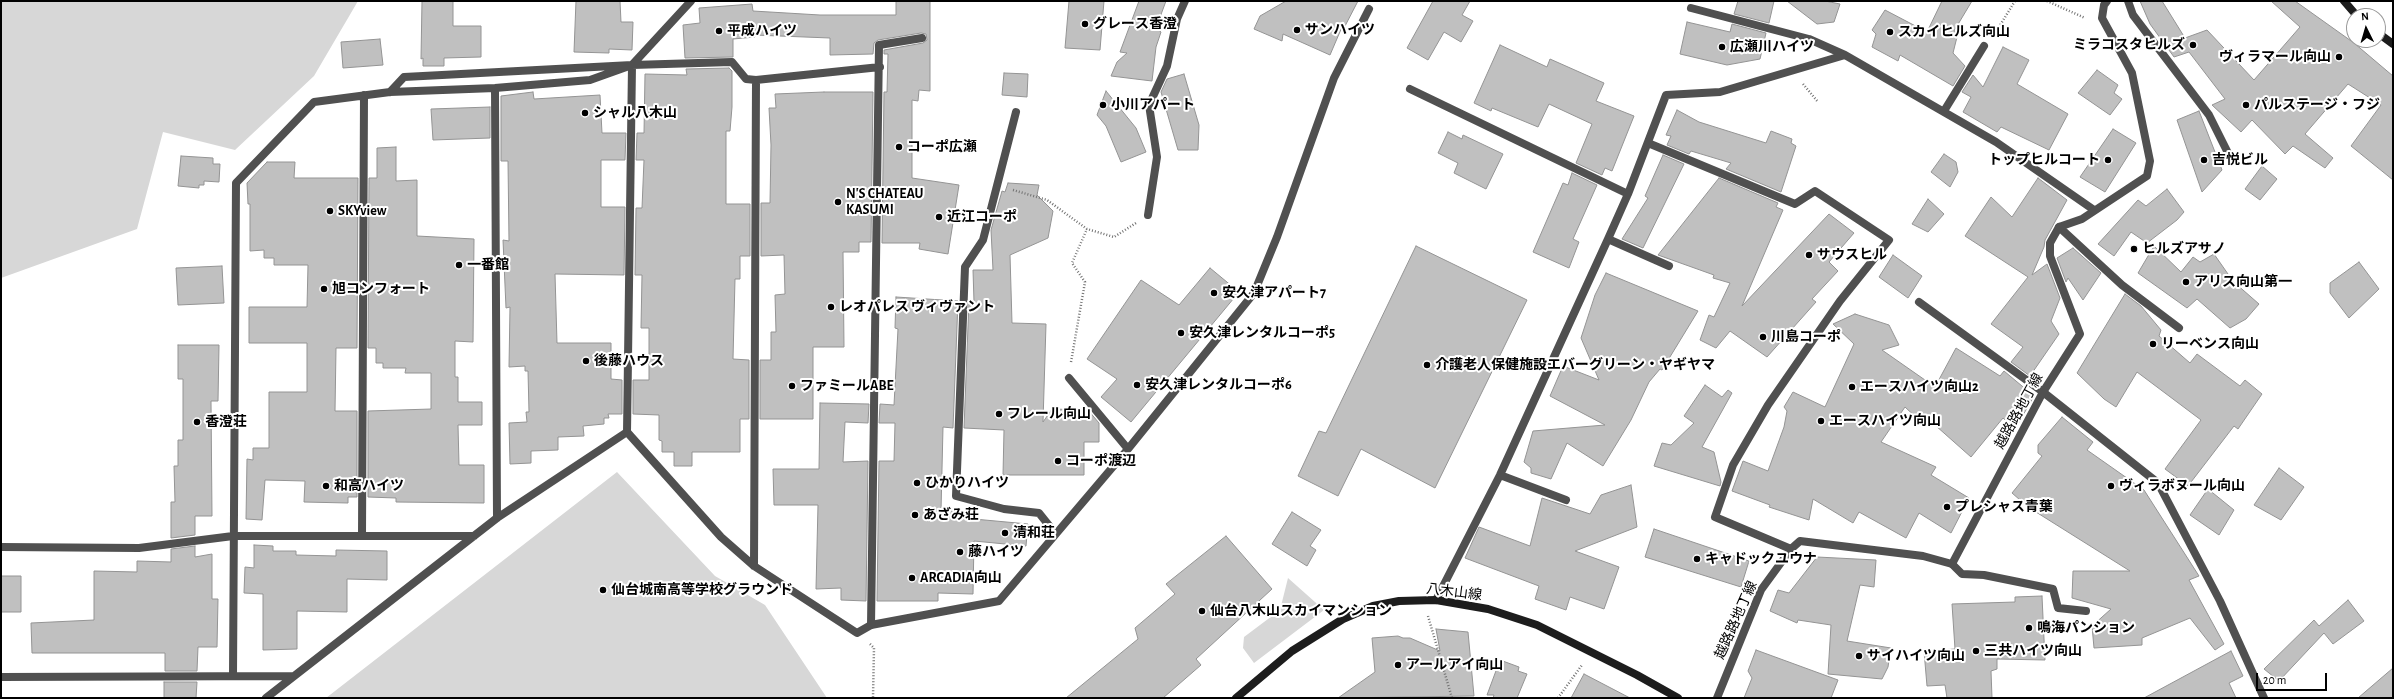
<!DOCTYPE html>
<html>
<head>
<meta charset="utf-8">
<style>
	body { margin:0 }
	#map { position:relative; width:2394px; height:699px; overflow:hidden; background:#fff; font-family:"Alegreya Sans",sans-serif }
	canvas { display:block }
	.frame { position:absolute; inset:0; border:2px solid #000; pointer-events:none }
	.north { position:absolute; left:2346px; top:8px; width:40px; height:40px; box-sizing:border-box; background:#fff; border:1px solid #999; border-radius:50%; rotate:355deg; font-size:11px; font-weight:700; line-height:16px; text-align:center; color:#000 }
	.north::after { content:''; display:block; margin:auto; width:14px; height:18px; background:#000; clip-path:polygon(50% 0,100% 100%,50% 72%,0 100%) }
	.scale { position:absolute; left:2256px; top:673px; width:71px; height:18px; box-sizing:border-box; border:2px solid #000; border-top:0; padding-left:5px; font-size:12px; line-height:14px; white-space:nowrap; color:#000; -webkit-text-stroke:3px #fff; paint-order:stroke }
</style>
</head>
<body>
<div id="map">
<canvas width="2394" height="699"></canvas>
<div class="frame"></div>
<div class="north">N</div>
<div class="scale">20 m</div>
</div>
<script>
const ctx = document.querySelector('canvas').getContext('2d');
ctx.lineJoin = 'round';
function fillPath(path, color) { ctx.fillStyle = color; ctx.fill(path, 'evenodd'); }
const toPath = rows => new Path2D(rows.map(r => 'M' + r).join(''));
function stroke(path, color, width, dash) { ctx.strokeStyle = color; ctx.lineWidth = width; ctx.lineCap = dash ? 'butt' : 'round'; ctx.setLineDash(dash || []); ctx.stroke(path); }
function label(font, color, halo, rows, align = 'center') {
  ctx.font = font + ' "Alegreya Sans","Noto Sans JP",sans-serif'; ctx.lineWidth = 4; ctx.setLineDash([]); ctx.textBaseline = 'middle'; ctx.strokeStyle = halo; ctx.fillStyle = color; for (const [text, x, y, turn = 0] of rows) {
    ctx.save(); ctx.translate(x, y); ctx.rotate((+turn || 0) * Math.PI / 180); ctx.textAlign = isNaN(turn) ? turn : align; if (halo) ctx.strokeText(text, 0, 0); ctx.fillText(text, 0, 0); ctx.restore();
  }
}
fillPath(toPath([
	[1,1,358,1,314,76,235,150,163,132,137,229,1,278],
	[617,472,715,576,765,605,827,698,326,698],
	[1288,578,1324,610,1254,663,1243,648,1244,637,1280,610]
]), '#d7d7d7');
const building = toPath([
	[422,1,453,1,453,26,481,26,481,57,444,58,444,66,423,66,423,58,421,59,422,1],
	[576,1,620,1,621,22,633,22,632,50,609,49,609,53,574,52,576,1],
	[896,1,930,1,930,91,919,90,918,101,912,100,912,178,959,185,948,254,919,249,920,243,882,243,884,92,887,92,888,54,884,54,884,50,923,43,927,40,926,34,921,33,878,40,874,43,873,54,830,55,830,38,754,35,755,37,733,39,733,57,685,58,683,25,700,23,699,8,752,4,753,11,820,15,896,15,896,1],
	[1069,1,1104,1,1100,50,1065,48,1069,1],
	[1139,1,1166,1,1156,28,1161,32,1156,47,1152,81,1111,76,1117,62,1127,53,1120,52,1139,1],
	[1286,1,1358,1,1344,28,1342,27,1330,55,1283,34,1282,41,1254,29,1260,16,1286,1],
	[1433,1,1470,1,1462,15,1473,21,1461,42,1444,32,1428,60,1407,48,1433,1],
	[1738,1,1774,1,1769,23,1734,14,1738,1],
	[1787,1,1825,1,1840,4,1834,22,1817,24,1787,1],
	[1942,1,1972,1,1954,31,1958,33,1953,53,1965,66,1953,86,1900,55,1898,61,1872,47,1876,34,1872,30,1885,10,1927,32,1942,1],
	[2140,1,2162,1,2185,38,2207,30,2254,80,2300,27,2271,1,2295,1,2354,43,2393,76,2393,180,2351,146,2381,105,2348,84,2305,134,2333,158,2325,168,2293,146,2285,154,2252,120,2241,132,2212,105,2225,99,2189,52,2174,57,2150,24,2140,1],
	[1687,22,1730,32,1732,24,1766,33,1760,59,1727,65,1680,54,1687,22],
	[380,39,383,65,343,68,341,42,380,39],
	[1500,45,1547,67,1550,59,1604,83,1596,101,1634,116,1612,171,1605,168,1602,175,1576,163,1592,124,1549,104,1538,127,1492,108,1491,111,1474,103,1500,45],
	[2003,47,2029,60,2017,84,2068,114,2049,150,2001,127,1997,132,1963,112,1971,97,1962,92,1973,75,1983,87,2003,47],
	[729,68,732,71,732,107,730,131,726,131,726,204,750,204,750,256,740,256,740,279,735,279,733,359,749,360,749,419,740,419,740,452,692,452,692,466,674,466,674,452,662,452,662,441,659,440,659,415,633,414,633,380,649,380,649,328,641,328,642,275,635,275,636,208,642,208,644,160,636,160,637,133,644,133,645,74,687,75,686,69,729,68],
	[2097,70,2118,85,2114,93,2122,99,2110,115,2078,93,2097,70],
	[1004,73,1028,74,1027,97,1002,95,1004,73],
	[1184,74,1199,125,1198,150,1178,150,1161,92,1167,79,1184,74],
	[1106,91,1136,128,1146,152,1121,162,1106,126,1097,115,1106,91],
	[533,92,534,99,600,95,602,133,626,133,625,160,601,160,601,207,625,207,624,275,555,274,557,343,611,343,611,379,622,380,622,414,608,414,609,418,604,418,604,424,583,426,584,436,558,437,558,450,531,451,531,463,510,464,509,423,527,422,526,412,529,412,528,371,525,371,525,366,509,367,510,307,506,308,503,240,509,241,508,161,501,161,501,96,533,92],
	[824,92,873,92,871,242,859,242,859,252,843,252,844,347,813,347,813,419,760,419,760,360,771,360,771,332,776,332,775,295,785,294,784,255,761,256,761,203,770,203,771,145,769,108,776,108,775,94,824,92],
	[490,107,490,138,433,140,431,109,490,107],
	[1677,110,1699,122,1766,143,1771,131,1792,139,1791,143,1796,146,1781,192,1726,169,1731,163,1691,151,1689,154,1667,145,1671,136,1666,135,1677,110],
	[2199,111,2222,170,2202,192,2177,120,2199,111],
	[2113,129,2136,143,2105,192,2080,177,2113,129],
	[1448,132,1462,139,1463,135,1503,154,1486,189,1454,173,1458,163,1438,153,1448,132],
	[396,147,396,181,417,180,417,236,474,239,473,342,455,341,455,377,458,377,458,402,482,402,482,425,458,425,459,465,484,465,484,503,396,502,396,498,368,497,368,411,431,409,431,373,405,373,406,368,383,368,383,363,376,363,376,348,368,348,369,178,377,178,377,148,396,147],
	[1944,154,1956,162,1958,172,1950,187,1931,172,1944,154],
	[1663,155,1684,164,1643,248,1622,239,1648,198,1645,196,1663,155],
	[181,156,213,158,213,164,220,164,219,182,204,181,204,185,199,185,199,188,178,186,181,156],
	[267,162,295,162,294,178,358,178,357,348,336,348,335,411,357,411,357,497,348,497,348,503,304,502,305,481,265,480,262,520,246,519,247,459,253,460,253,448,269,448,269,392,307,392,307,343,249,343,249,307,307,307,308,265,274,265,274,258,264,258,264,250,250,251,250,204,248,204,247,183,267,162],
	[2262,166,2277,179,2260,200,2245,189,2262,166],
	[1572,173,1597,185,1573,239,1579,242,1569,268,1533,252,1563,183,1568,185,1572,173],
	[1719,178,1778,203,1776,207,1783,210,1742,306,1829,214,1854,233,1829,262,1838,271,1812,299,1816,302,1767,357,1730,331,1716,348,1700,340,1709,315,1714,317,1730,283,1713,278,1714,275,1658,255,1719,178],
	[2038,178,2067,200,2045,240,2044,247,2032,275,2047,264,2060,298,2051,321,2059,334,2030,376,2011,362,2023,347,1991,324,2028,277,1965,236,1991,197,2012,217,2038,178],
	[1008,183,1039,185,1037,195,1053,211,1048,238,1010,255,1012,323,1046,324,1043,422,1052,409,1088,410,1099,423,1099,442,1084,442,1084,475,1003,475,1004,430,964,428,969,301,974,302,973,270,993,270,991,230,1002,191,1005,192,1008,183],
	[2167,189,2184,212,2177,220,2147,243,2131,232,2114,256,2098,244,2138,200,2146,206,2167,189],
	[1928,199,1944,214,1928,232,1912,224,1928,199],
	[1416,246,1527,300,1435,488,1361,449,1338,496,1298,476,1319,431,1326,433,1416,246],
	[2154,246,2181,272,2193,257,2200,262,2214,254,2228,274,2227,276,2259,304,2246,319,2230,328,2197,299,2187,308,2138,273,2154,246],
	[2073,248,2101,273,2083,300,2068,278,2066,282,2057,258,2073,248],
	[1893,255,1922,276,1908,298,1879,277,1893,255],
	[2359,262,2379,289,2349,318,2330,293,2330,283,2359,262],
	[222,266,224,303,178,305,176,268,222,266],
	[1210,268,1239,292,1131,422,1101,397,1117,379,1087,359,1141,280,1179,305,1210,268],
	[1606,273,1698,311,1662,370,1660,369,1649,382,1631,420,1603,466,1567,443,1551,479,1531,473,1531,468,1524,462,1533,431,1605,425,1550,396,1563,366,1599,380,1581,338,1595,295,1606,273],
	[2125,294,2141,306,2161,330,2159,336,2190,363,2197,354,2240,386,2245,380,2262,394,2238,429,2234,426,2188,486,2165,469,2201,420,2137,372,2116,407,2104,399,2077,373,2125,294],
	[896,297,958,301,953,428,943,427,941,511,974,511,974,519,1028,524,1026,546,974,541,973,594,938,593,938,601,877,601,879,461,894,461,895,423,879,423,880,404,894,405,898,329,895,328,896,297],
	[1855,314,1889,325,1899,345,1882,350,1935,387,1956,348,2000,376,2004,371,2034,396,2015,429,2003,418,1971,457,1927,418,1921,422,1905,407,1881,442,1936,467,1931,475,1969,498,1951,533,1919,513,1906,538,1859,512,1853,523,1813,499,1809,520,1769,507,1770,505,1732,491,1743,461,1768,471,1784,427,1787,411,1784,407,1793,392,1825,407,1854,344,1833,324,1855,314],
	[178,345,219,345,218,401,211,401,212,516,195,516,195,535,171,538,171,502,175,502,174,466,178,466,178,440,183,440,183,379,178,379,178,345],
	[1705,385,1722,397,1728,390,1732,393,1702,447,1714,452,1721,482,1720,486,1654,466,1662,443,1671,445,1694,423,1684,416,1705,385],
	[820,403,869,404,868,423,845,422,843,462,868,461,866,601,841,600,841,588,816,589,818,505,774,505,773,469,819,469,820,403],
	[2062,417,2093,442,2087,450,2144,490,2199,576,2189,580,2224,644,2215,650,2190,618,2142,638,2142,645,2094,648,2092,626,2111,609,2072,598,2073,571,2130,571,2028,507,2012,493,2042,456,2038,453,2038,445,2062,417],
	[2279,468,2304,487,2281,520,2254,505,2279,468],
	[1631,485,1637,527,1575,551,1619,567,1604,609,1570,597,1566,610,1535,599,1539,586,1465,558,1479,527,1530,546,1542,498,1590,514,1601,495,1631,485],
	[2208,489,2234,510,2219,535,2190,515,2208,489],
	[1292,512,1321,530,1310,546,1316,550,1307,566,1272,544,1292,512],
	[1654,529,1749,561,1741,587,1645,557,1654,529],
	[1226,536,1272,589,1196,659,1201,665,1163,698,1066,698,1138,639,1135,628,1175,594,1166,584,1226,536],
	[254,545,273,546,273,551,296,551,296,555,336,556,336,550,387,551,387,580,347,579,347,612,297,611,297,649,263,650,263,594,244,593,245,567,254,568,254,545],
	[195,546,195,557,212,554,212,599,218,599,217,647,198,647,197,671,165,671,165,653,32,653,31,623,94,620,94,571,137,572,137,561,171,562,171,549,195,546],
	[1817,557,1876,560,1874,587,1860,585,1847,641,1891,648,1888,667,1882,679,1828,674,1831,625,1798,620,1797,623,1770,611,1778,590,1789,593,1817,557],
	[1,576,21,576,21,612,1,612,1,576],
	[2042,596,2045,660,1997,659,1997,669,1991,671,1992,698,1947,698,1945,685,1927,686,1924,651,1955,649,1952,604,2015,602,2015,597,2042,596],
	[2348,600,2364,621,2333,644,2324,633,2279,681,2264,669,2314,620,2319,626,2348,600],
	[1436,629,1468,632,1474,696,1338,698,1375,672,1372,638,1398,636,1403,638,1410,638,1440,651,1436,629],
	[1756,650,1838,680,1831,698,1744,698,1752,678,1748,671,1756,650],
	[2231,651,2243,676,2229,683,2236,698,2144,698,2231,651],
	[1500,660,1519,667,1518,671,1527,674,1517,698,1493,698,1494,695,1487,695,1500,660],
	[2393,668,2393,698,2358,698,2393,668],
	[1584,674,1630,698,1571,698,1584,674],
	[164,682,197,682,196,698,164,698,164,682]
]);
fillPath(building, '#c0c0c0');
stroke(building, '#949494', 1);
stroke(toPath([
	[2047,1,2085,18],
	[1994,35,2015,1],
	[1803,84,1818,102],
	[1013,190,1047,200,1087,229,1114,237,1136,223],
	[1071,362,1085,282,1072,263,1087,229],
	[1428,616,1452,698],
	[870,644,874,648,873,698],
	[1558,698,1582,665]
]), '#727272', 2.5, [1, 2]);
stroke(toPath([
	[2128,1,2133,15,2209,115,2228,153],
	[1691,8,1809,39,1845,55],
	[1410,89,1628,194],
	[1944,111,1984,46],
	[1016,112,983,240,965,267,956,496,1004,509,1039,513,1055,533],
	[1648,143,1795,204,1815,191,1889,240,1840,301,1768,405,1733,465,1715,517,1791,549],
	[1148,215,1157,157,1149,105,1167,66,1177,19,1185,1],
	[2059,227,2122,285,2179,328],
	[1608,239,1669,266],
	[1919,302,2043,392,2158,483,2220,601,2264,698],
	[1069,378,1128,449],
	[1500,475,1566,500],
	[1952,564,1962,574,1984,575,2053,589,2058,608,2086,611],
	[1436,600,1500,475,1608,239,1628,194,1666,95,1720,92,1845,55,1996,142,2094,210],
	[871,625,999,601,1128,449,1254,293,1277,237,1334,78,1369,9]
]), '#505050', 8);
stroke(toPath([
	[495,88,497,518],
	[390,92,404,77,632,65,732,62,746,79,756,80],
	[627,432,721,537,754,566,857,633,871,625,879,45,922,38],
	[362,535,364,95],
	[1,547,139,548,233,536,474,536],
	[754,566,756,80,880,67],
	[233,675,236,183,314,102,390,92,495,88,590,80,632,65],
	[1,677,294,676],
	[266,698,497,518,627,432,632,65,691,1],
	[1717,698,1761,590,1791,549,1800,541,1923,556,1952,564,2043,392,2080,334,2050,256,2050,243,2059,227,2082,219,2147,176,2150,161,2132,73,2102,18,2104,5,2107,1]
]), '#505050', 8);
stroke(toPath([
	[2344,1,2357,16],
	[2378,33,2393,44],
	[1236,698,1292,651,1343,619,1373,606,1399,601,1436,600,1488,609,1537,625,1637,675,1678,698]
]), '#1d1d1d', 8);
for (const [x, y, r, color] of [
	[1085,24,4,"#000"],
	[1297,30,4,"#000"],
	[719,31,4,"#000"],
	[1890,32,4,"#000"],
	[2193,45,4,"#000"],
	[1722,47,4,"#000"],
	[2339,57,4,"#000"],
	[1103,105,4,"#000"],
	[2246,105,4,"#000"],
	[585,113,4,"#000"],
	[899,147,4,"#000"],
	[2108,160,4,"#000"],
	[2204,160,4,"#000"],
	[838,202,4,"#000"],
	[330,211,4,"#000"],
	[939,217,4,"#000"],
	[2134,249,4,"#000"],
	[1809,255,4,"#000"],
	[459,265,4,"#000"],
	[2186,282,4,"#000"],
	[324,289,4,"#000"],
	[1214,293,4,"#000"],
	[831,307,4,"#000"],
	[1181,333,4,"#000"],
	[1763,337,4,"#000"],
	[2153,344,4,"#000"],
	[586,361,4,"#000"],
	[1427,365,4,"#000"],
	[1137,385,4,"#000"],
	[792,386,4,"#000"],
	[1852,387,4,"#000"],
	[999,414,4,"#000"],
	[1821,421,4,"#000"],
	[197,422,4,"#000"],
	[1058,461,4,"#000"],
	[917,483,4,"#000"],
	[326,486,4,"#000"],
	[2111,486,4,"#000"],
	[1947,507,4,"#000"],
	[915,515,4,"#000"],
	[1005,533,4,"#000"],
	[960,552,4,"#000"],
	[1697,559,4,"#000"],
	[912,578,4,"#000"],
	[603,590,4,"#000"],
	[1202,611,4,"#000"],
	[2029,628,4,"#000"],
	[1976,651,4,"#000"],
	[1859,656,4,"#000"],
	[1398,665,4,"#000"]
]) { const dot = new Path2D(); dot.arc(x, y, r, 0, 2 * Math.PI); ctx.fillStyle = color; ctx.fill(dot); stroke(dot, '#fff', 1.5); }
label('bold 14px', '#000', '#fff', [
	["グレース香澄",1093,24],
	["サンハイツ",1305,30],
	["平成ハイツ",727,31],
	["スカイヒルズ向山",1898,32],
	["ミラコスタヒルズ",2185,45,"right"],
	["広瀬川ハイツ",1730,47],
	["ヴィラマール向山",2331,57,"right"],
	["小川アパート",1111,105],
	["パルステージ・フジ",2254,105],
	["シャル八木山",593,113],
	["コーポ広瀬",907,147],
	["トップヒルコート",2100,160,"right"],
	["吉悦ビル",2212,160],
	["N'S CHATEAU",846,194],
	["KASUMI",846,210],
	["SKYview",338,211],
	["近江コーポ",947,217],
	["ヒルズアサノ",2142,249],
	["サウスヒル",1817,255],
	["一番館",467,265],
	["アリス向山第一",2194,282],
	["旭コンフォート",332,289],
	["安久津アパート7",1222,293],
	["レオパレス ヴィヴァント",839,307],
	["安久津レンタルコーポ5",1189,333],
	["川島コーポ",1771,337],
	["リーベンス向山",2161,344],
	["後藤ハウス",594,361],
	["介護老人保健施設エバーグリーン・ヤギヤマ",1435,365],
	["安久津レンタルコーポ6",1145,385],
	["ファミールABE",800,386],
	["エースハイツ向山2",1860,387],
	["フレール向山",1007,414],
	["エースハイツ向山",1829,421],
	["香澄荘",205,422],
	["コーポ渡辺",1066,461],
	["ひかりハイツ",925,483],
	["和高ハイツ",334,486],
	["ヴィラボヌール向山",2119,486],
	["プレシャス青葉",1955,507],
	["あざみ荘",923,515],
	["清和荘",1013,533],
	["藤ハイツ",968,552],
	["キャドックユウナ",1705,559],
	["ARCADIA向山",920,578],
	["仙台城南高等学校グラウンド",611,590],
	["仙台八木山スカイマンション",1210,611],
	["鳴海パンション",2037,628],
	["三共ハイツ向山",1984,651],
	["サイハイツ向山",1867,656],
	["アールアイ向山",1406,665]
], 'left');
label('14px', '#000', '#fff', [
	["越路路地丁線",2019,411,-61],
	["八木山線",1454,592,7],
	["越路路地丁線",1736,620,-66]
]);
</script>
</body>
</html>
